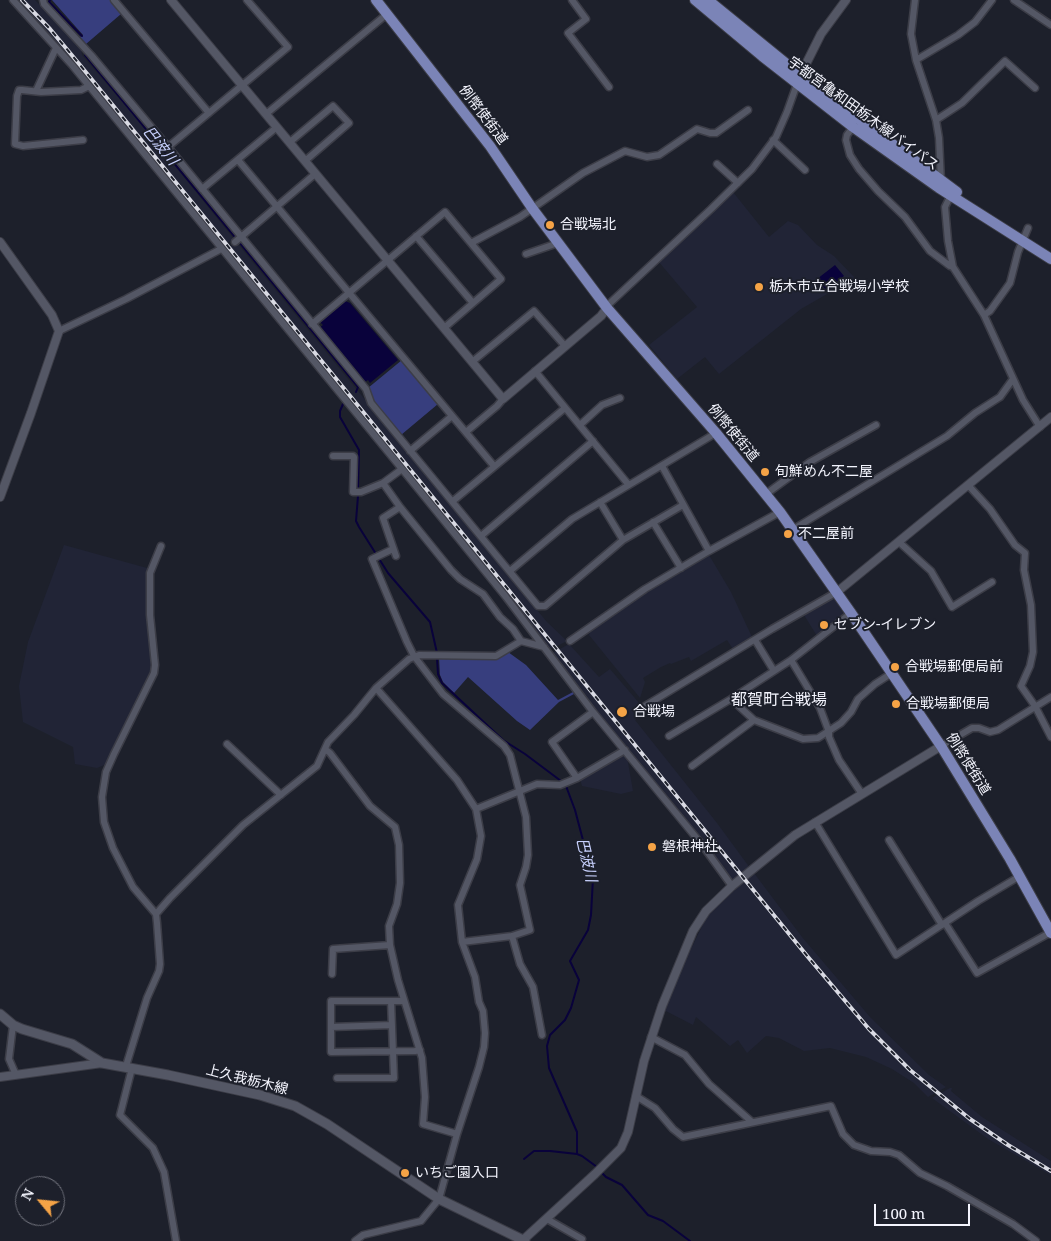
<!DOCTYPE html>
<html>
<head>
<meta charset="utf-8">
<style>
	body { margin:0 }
	#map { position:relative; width:1051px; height:1241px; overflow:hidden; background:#1d202b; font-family:"Noto Serif",serif }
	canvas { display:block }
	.north { position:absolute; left:15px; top:1176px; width:50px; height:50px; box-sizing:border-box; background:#1d202b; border:1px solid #73757f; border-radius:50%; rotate:298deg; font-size:14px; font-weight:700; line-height:20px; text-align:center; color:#f3f4fd }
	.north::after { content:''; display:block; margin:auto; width:18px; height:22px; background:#f5a346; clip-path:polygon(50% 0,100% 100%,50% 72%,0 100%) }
	.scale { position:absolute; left:874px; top:1204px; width:96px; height:22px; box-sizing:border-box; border:2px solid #f3f4fd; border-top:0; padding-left:6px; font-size:15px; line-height:18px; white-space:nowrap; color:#f3f4fd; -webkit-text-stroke:4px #1d202b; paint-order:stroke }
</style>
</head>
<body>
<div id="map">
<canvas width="1051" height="1241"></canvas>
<div class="north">N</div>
<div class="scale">100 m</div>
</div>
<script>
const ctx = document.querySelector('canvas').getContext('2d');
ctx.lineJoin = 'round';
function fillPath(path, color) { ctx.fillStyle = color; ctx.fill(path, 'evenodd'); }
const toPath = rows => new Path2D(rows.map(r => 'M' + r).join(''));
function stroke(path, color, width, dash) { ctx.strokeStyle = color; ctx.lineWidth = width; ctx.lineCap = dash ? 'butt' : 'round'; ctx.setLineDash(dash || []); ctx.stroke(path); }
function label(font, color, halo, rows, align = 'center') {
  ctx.font = font + ' "Noto Serif","Noto Sans JP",serif'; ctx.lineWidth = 4; ctx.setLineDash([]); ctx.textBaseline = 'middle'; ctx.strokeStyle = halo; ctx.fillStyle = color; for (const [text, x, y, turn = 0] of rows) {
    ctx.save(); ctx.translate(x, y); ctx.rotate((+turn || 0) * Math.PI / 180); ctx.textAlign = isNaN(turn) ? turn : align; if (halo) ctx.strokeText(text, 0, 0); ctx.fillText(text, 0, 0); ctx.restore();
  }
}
fillPath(toPath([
	[15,0,35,0,81,48,82,55,141,124,234,239,222,245,83,74,47,32],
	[733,192,769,237,788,221,798,225,817,245,834,256,855,278,801,309,719,374,705,357,677,379,649,345,697,307,658,261],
	[234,244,238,244,522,592,547,622,567,641,553,648,548,648,289,325,227,251,226,249],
	[64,545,147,568,147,608,152,663,152,673,107,764,97,768,75,764,73,747,23,722,19,686,28,642],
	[709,555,731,592,752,637,733,649,727,640,691,661,689,657,671,664,670,663,661,667,643,678,645,682,640,698,589,635,590,632,646,593],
	[835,596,847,613,817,636,804,615],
	[569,644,599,677,610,669,646,711,635,720,717,823,750,868,736,879,731,879,710,851,594,710,551,654],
	[624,754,627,757,633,791,621,794,582,786,580,779],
	[754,873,802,937,870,1017,929,1075,946,1087,928,1097,914,1083,892,1069,866,1057,830,1048,804,1051,779,1038,766,1036,747,1053,738,1040,730,1046,696,1017,693,1025,664,1010,687,957,705,920,718,904],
	[950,1088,952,1088,951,1091,982,1117,1051,1161,1051,1175,988,1139,932,1098]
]), '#212436');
fillPath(toPath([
	[52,0,110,0,121,14,86,44,80,37,83,35],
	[402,360,438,404,401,435,374,402,368,388],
	[508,652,526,665,558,700,573,692,574,694,559,702,530,730,517,721,468,677,454,693,443,682,440,675,439,658]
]), '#373e7e');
fillPath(toPath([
	[835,265,844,276,826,290,817,279],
	[345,301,350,303,398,360,370,383,368,380,365,382,319,328,323,325,320,322]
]), '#09023b');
stroke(toPath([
	[50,0,49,2,82,36],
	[85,55,235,237],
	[240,243,358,387,356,392],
	[343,404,340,411,340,417,359,450,358,489],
	[358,496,356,521,359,527,388,573,430,622,437,653],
	[437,658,438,674,442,683,503,740,525,754,561,781],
	[566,786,575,810,593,878,591,915,588,930,570,961,579,980,571,1008,565,1020,550,1035,547,1046,549,1068,577,1132,577,1154],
	[524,1159,534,1151,550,1151,577,1154,582,1156,597,1167],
	[600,1171,606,1177,622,1185,648,1215,663,1221,690,1241]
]), '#09023b', 2);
const minor = toPath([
	[13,0,72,65,402,469,506,597,593,712,703,846,732,886],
	[43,0,44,4,91,55,168,147,366,389,371,403,538,606,545,606,623,540,683,505],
	[114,0,209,113],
	[572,0,586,19,568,33,609,87],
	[915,0,911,34,916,60,936,120,939,138,941,182],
	[1014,0,1051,25],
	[916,60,958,35,975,22,992,0],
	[36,91,56,48],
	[266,114,387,14],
	[936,120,962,103,1005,61,1035,88],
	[853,127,847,135,846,140,850,155,859,169,878,191,905,217,930,251,950,266,953,267],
	[83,140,23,146,15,144,17,96,19,90,22,90,41,92,81,90,89,86],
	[773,140,805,170],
	[290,142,333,106,349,123,305,161],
	[168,147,288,47,247,0],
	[238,160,494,466],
	[717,164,738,183],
	[202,189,277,127],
	[951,195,945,207,948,241,953,267,984,315,1023,400,1040,427],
	[416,236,473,303],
	[235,242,315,174],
	[471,243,520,217,583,173,625,151,647,157,659,155,697,129,710,133,716,133,748,110],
	[526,254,558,243],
	[607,308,610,303,711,209,752,169,776,137,787,112,797,84],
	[984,315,990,311,1010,283,1018,252,1028,228],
	[312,324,445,212,501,279,444,328],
	[59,331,126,299,221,249],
	[472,362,534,311,565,346],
	[535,371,628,484],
	[580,425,602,405,620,398],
	[466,432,497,406,503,399],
	[410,451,452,416],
	[333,456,353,456,354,457,353,492,361,492,383,483],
	[662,466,709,551],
	[402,469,383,483,400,507,451,570,460,579,483,594,500,617,513,629,521,641,544,647],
	[968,485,990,509,1015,545,1025,553,1024,570,1031,605,1033,652,1030,666,1021,686,1035,706,1051,737],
	[766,494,810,462,876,425],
	[453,501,565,408],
	[600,502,623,540],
	[653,522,681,568],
	[792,530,947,436,975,413,1000,397,1013,379],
	[481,536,593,441],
	[899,542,931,571,952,607,992,582],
	[393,549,372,559,407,642,414,656,443,694,504,746,510,755,526,817,528,855,526,867,520,885,530,930,512,936,462,942],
	[396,556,383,518,400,507],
	[510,571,572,519,716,433],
	[755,640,774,671],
	[570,641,645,589,709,551,780,512],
	[791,660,820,708,829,732,829,737,839,760,862,794],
	[731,699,754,720,803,739,818,738,841,723,851,712,858,699,875,684,892,673],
	[645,706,772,629,837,592],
	[669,736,731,699,791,660,851,613],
	[227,744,281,795],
	[941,746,972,728,979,728,990,732,998,730,1051,697],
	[325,749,330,753,370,806,395,827,399,845,400,883,397,904,389,926,390,945,398,980,422,1058,425,1097,423,1124,457,1134],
	[692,766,754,720],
	[577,778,552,742,593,712],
	[476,809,537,784,560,785,577,778,625,750],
	[815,822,896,955,978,901,1020,876],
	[889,840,942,925],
	[156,914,170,898,243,825,317,766,328,742,354,715,376,688,409,659,419,655,496,656,521,641],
	[945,923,977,973,1051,932],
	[512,936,520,964,533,987,542,1035],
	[332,974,333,949,390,945],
	[404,1001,331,1001,331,1052,415,1051,420,1050],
	[13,1025,9,1059,16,1075],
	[331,1027,392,1025],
	[651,1037,685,1055,709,1084,752,1122],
	[126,1066,147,998,159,971,160,964,157,923,156,914,133,887,113,848,104,822,102,797,106,772,114,754,154,673,155,665,150,615,150,573,161,546],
	[132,1068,120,1115,153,1148,164,1172,176,1241],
	[337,1078,394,1078,391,1001],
	[636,1096,655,1108,673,1129,683,1137,831,1106,843,1134,854,1145,871,1151,890,1152,899,1155,920,1173,947,1186,1013,1224,1036,1241],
	[547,1219,582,1239],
	[355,1241,363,1235,421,1221,439,1199,457,1134,479,1067,484,1047,485,1033,483,1011,479,1002,475,977,462,942,458,905,477,859,481,836,476,809,457,780,376,688]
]);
const tertiary = toPath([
	[171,0,503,399,601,316,607,308],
	[798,80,821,34,846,0],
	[0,242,52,315,59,331,31,413,0,497],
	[837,592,1051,417],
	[0,1077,102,1063],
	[522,1241,595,1174,621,1148,628,1132,644,1061,662,1006,693,931,706,911,732,886,795,835,941,746]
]);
const secondary = toPath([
	[0,1014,13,1025,22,1029,72,1044,102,1063,168,1075,260,1095,295,1106,327,1124,439,1199,525,1241]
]);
const primary = toPath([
	[376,0,490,146,532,208,607,308,716,433,780,512,851,613,941,746,1010,859,1051,933],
	[695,0,762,56,853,127,939,188,1051,259],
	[708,0,800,75,957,192]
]);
stroke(minor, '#3c3d47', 9);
stroke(tertiary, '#3c3d47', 10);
stroke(secondary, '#3c3d47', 11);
stroke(primary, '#3c3d47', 12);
stroke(minor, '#545765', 6);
stroke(tertiary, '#545765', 8);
stroke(secondary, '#545765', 9);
stroke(primary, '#7b84b7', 10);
const rail = toPath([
	[22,0,50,29,80,65,808,957,869,1029,910,1070,970,1119,1008,1145,1051,1171]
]);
stroke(rail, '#d9dae3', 4);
stroke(rail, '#1d202b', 2, [5.5]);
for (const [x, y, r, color] of [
	[550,225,5,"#f5a346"],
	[759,287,5,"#f5a346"],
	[765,472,5,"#f5a346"],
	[788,534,5,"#f5a346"],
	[824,625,5,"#f5a346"],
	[895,667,5,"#f5a346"],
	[896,704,5,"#f5a346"],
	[622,712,6,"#f5a346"],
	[652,847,5,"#f5a346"],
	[405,1173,5,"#f5a346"]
]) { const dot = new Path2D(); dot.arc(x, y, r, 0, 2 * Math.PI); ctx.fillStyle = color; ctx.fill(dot); stroke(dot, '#1d202b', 2); }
label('14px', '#f3f4fd', '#1d202b', [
	["宇都宮亀和田栃木線バイパス",863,114,36],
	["例幣使街道",483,115,53],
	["例幣使街道",733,433,50],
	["例幣使街道",968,764,58],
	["上久我栃木線",247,1080,14]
]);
label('14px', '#f3f4fd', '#1d202b', [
	["合戦場北",560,225],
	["栃木市立合戦場小学校",769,287],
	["旬鮮めん不二屋",775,472],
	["不二屋前",798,534],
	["セブン-イレブン",834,625],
	["合戦場郵便局前",905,667],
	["合戦場郵便局",906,704],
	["合戦場",633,712],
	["磐根神社",662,847],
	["いちご園入口",415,1173]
], 'left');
label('italic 15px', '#c8d1fe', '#1d202b', [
	["巴波川",160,146,51],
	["巴波川",586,860,77]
]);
label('16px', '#f3f4fd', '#1d202b', [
	["都賀町合戦場",779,700]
]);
</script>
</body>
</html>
